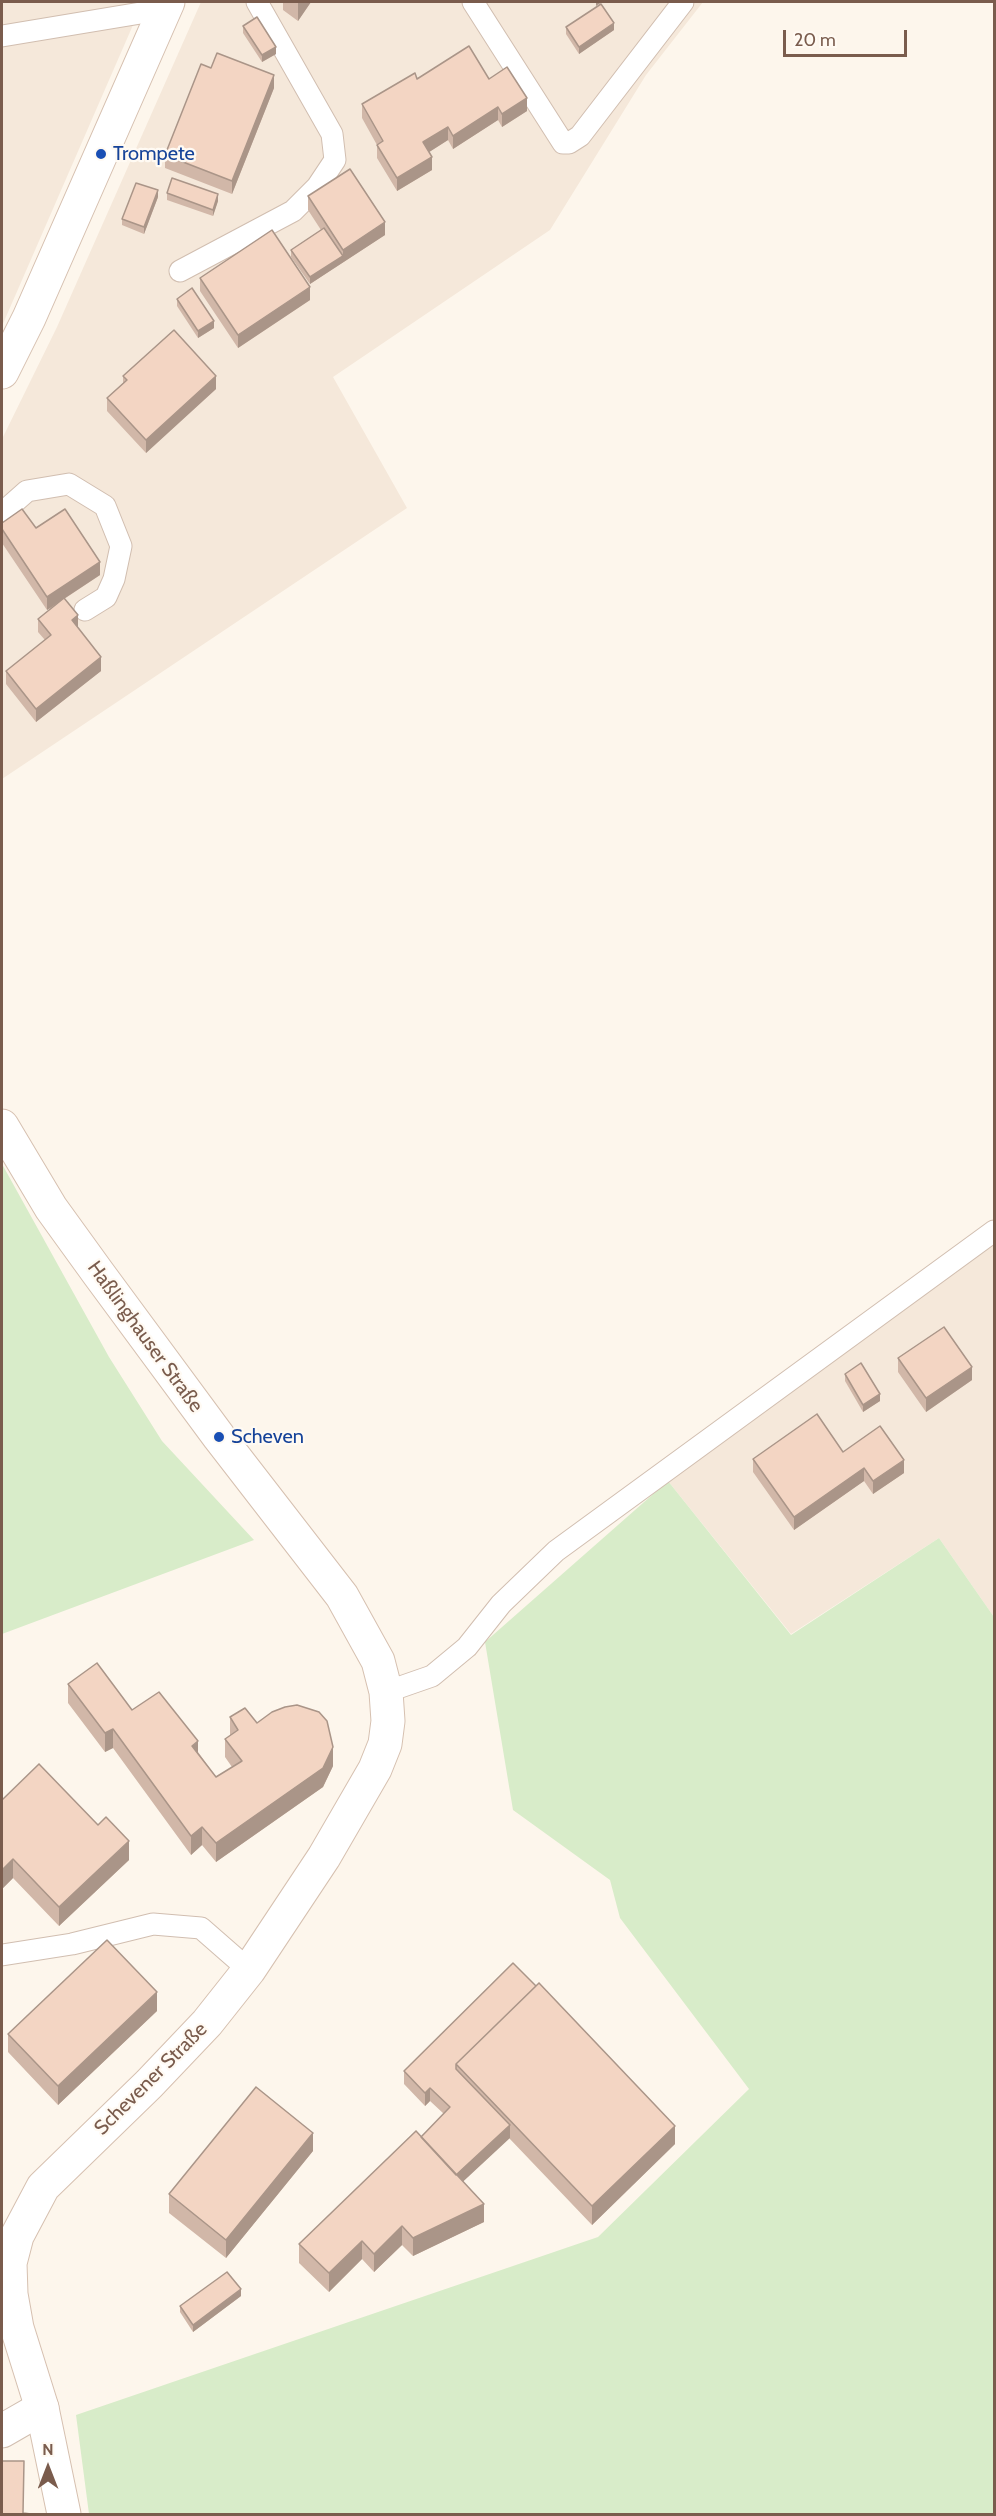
<!DOCTYPE html>
<html>
<head>
<meta charset="utf-8">
<style>
	body { margin:0 }
	#map { position:relative; width:996px; height:2516px; overflow:hidden; background:#fdf6ec; font-family:Cabin,sans-serif }
	canvas { display:block }
	.frame { position:absolute; inset:0; border:3px solid #7a5c4d; pointer-events:none }
	.north { position:absolute; left:18px; top:2438px; width:60px; height:60px; -webkit-text-stroke:4px #fffaf3; paint-order:stroke; rotate:0deg; font-size:16px; font-weight:700; line-height:24px; text-align:center; color:#7a5c4d }
	.north::after { content:''; display:block; margin:auto; width:21px; height:27px; background:#7a5c4d; clip-path:polygon(50% 0,100% 100%,50% 72%,0 100%) }
	.scale { position:absolute; left:783px; top:30px; width:124px; height:27px; box-sizing:border-box; border:3px solid #7a5c4d; border-top:0; padding-left:8px; font-size:18px; line-height:21px; white-space:nowrap; color:#7a5c4d; -webkit-text-stroke:4px #fffaf3; paint-order:stroke }
</style>
</head>
<body>
<div id="map">
<canvas width="996" height="2516"></canvas>
<div class="frame"></div>
<div class="north">N</div>
<div class="scale">20 m</div>
</div>
<script>
const ctx = document.querySelector('canvas').getContext('2d');
ctx.lineJoin = 'round';
function fillPath(path, color) { ctx.fillStyle = color; ctx.fill(path, 'evenodd'); }
const toPath = rows => new Path2D(rows.map(r => 'M' + r).join(''));
function stroke(path, color, width, dash) { ctx.strokeStyle = color; ctx.lineWidth = width; ctx.lineCap = dash ? 'butt' : 'round'; ctx.setLineDash(dash || []); ctx.stroke(path); }
function label(font, color, halo, rows, align = 'center') {
  ctx.font = font + ' Cabin,sans-serif'; ctx.lineWidth = 4.5; ctx.setLineDash([]); ctx.textBaseline = 'middle'; ctx.strokeStyle = halo; ctx.fillStyle = color; for (const [text, x, y, turn = 0] of rows) {
    ctx.save(); ctx.translate(x, y); ctx.rotate((+turn || 0) * Math.PI / 180); ctx.textAlign = isNaN(turn) ? turn : align; if (halo) ctx.strokeText(text, 0, 0); ctx.fillText(text, 0, 0); ctx.restore();
  }
}
fillPath(toPath([
	[2,2,143,2,2,326],
	[201,2,703,2,646,75,550,230,333,377,407,508,2,779,2,439,57,327],
	[994,1244,994,1617,939,1538,791,1634,668,1481]
]), '#f5e8da');
fillPath(toPath([
	[2,1164,109,1357,162,1441,254,1540,2,1634],
	[668,1481,791,1635,939,1538,994,1617,994,2514,89,2514,76,2415,598,2237,749,2089,620,1918,610,1880,513,1810,485,1642]
]), '#d8ecc9');
const service = toPath([
	[473,2,563,143,569,143,580,136,683,2],
	[2,36,165,9],
	[180,271,293,211,317,187,335,160,332,134,257,2],
	[2,513,27,491,69,484,105,506,121,546,114,579,106,597,85,610],
	[386,1692,432,1676,467,1647,501,1604,556,1551,994,1231],
	[2,1955,72,1944,153,1924,201,1928,249,1970]
]);
const minor = toPath([
	[2,2431,42,2408]
]);
const secondary = toPath([
	[2,372,29,318,168,2],
	[2,1126,51,1208,98,1273,219,1437,342,1596,378,1661,386,1692,388,1721,385,1744,375,1769,324,1857,249,1970,207,2023,149,2084,43,2187,17,2236,10,2263,11,2294,17,2328,42,2408,64,2514]
]);
stroke(service, '#d1beb0', 23);
stroke(minor, '#d1beb0', 35);
stroke(secondary, '#d6c0b0', 35);
stroke(service, '#fff', 21);
stroke(minor, '#fff', 33);
stroke(secondary, '#fff', 33);
fillPath(toPath([
	[283,2,311,2,298,21,283,10],
	[243,26,276,54,262,62,243,33],
	[566,27,614,30,579,54,566,34],
	[211,68,274,88,232,194,165,168,165,155],
	[417,79,489,79,527,111,502,127,498,120,453,149,448,140,429,152,432,170,397,191,377,158,377,145,362,118,362,104],
	[167,193,218,201,213,216,167,200],
	[308,196,385,235,310,284,291,257,291,250,321,230,308,210],
	[158,197,144,234,122,225,122,219],
	[200,278,310,300,238,348,200,291],
	[177,299,214,328,198,338,177,306],
	[123,376,216,389,146,453,107,411,107,398,123,383],
	[2,523,36,528,100,575,64,599,78,628,101,671,36,722,6,684,6,671,45,640,38,632,38,619,53,607,47,610,2,543],
	[898,1358,972,1380,926,1412,898,1372],
	[845,1374,880,1401,863,1412,845,1381],
	[843,1452,904,1473,873,1494,864,1481,794,1530,753,1472,753,1459],
	[68,1684,132,1710,198,1752,216,1777,232,1767,225,1757,225,1739,230,1736,230,1717,257,1723,333,1766,323,1787,216,1862,202,1845,191,1855,113,1748,105,1752,68,1703],
	[2,1800,129,1860,59,1926,13,1878,2,1889],
	[513,1963,675,2144,592,2225,509,2138,463,2181,484,2222,413,2256,402,2245,374,2272,362,2259,329,2292,299,2263,299,2244,421,2137,444,2114,430,2101,425,2106,404,2084,404,2071],
	[157,2011,58,2105,8,2052,8,2034],
	[313,2151,226,2258,169,2213,169,2194],
	[241,2296,193,2332,180,2312,180,2306]
]), '#d1b7a8');
fillPath(toPath([
	[299,2,311,2,298,21,298,3],
	[596,2,602,2,596,6],
	[614,23,614,30,579,54,579,47],
	[276,47,276,54,262,62,262,55],
	[274,75,274,88,232,194,232,181],
	[527,98,527,111,502,127,502,114],
	[498,107,498,120,453,149,453,136],
	[448,127,448,140,423,156,423,142],
	[432,157,432,170,397,191,397,178],
	[158,190,158,197,144,234,144,227],
	[218,194,218,201,213,216,213,210],
	[385,222,385,235,310,284,310,277,343,256,343,250],
	[310,287,310,300,238,348,238,335],
	[214,321,214,328,198,338,198,331],
	[216,376,216,389,146,453,146,440],
	[100,562,100,575,47,610,47,597],
	[78,615,78,628,72,620],
	[101,657,101,671,36,722,36,709],
	[972,1367,972,1380,926,1412,926,1398],
	[880,1394,880,1401,863,1412,863,1405],
	[904,1460,904,1473,873,1494,873,1481],
	[864,1468,864,1481,794,1530,794,1517],
	[113,1729,113,1748,105,1752,105,1733],
	[198,1741,198,1759,192,1746],
	[333,1747,333,1766,323,1787,216,1862,216,1843],
	[202,1827,202,1845,191,1855,191,1836],
	[129,1841,129,1860,59,1926,59,1907],
	[13,1859,13,1878,2,1889,2,1870],
	[157,1992,157,2011,58,2105,58,2086],
	[430,2088,430,2101,425,2106,425,2093],
	[510,2125,510,2138,454,2190,454,2177],
	[675,2126,675,2144,592,2225,592,2206],
	[313,2133,313,2151,226,2258,226,2240],
	[484,2204,484,2222,413,2256,413,2238],
	[402,2226,402,2245,374,2272,374,2254],
	[362,2241,362,2259,329,2292,329,2273],
	[241,2289,241,2296,193,2332,193,2325]
]), '#aa9588');
const building = toPath([
	[601,4,614,23,579,47,566,27,601,4],
	[257,17,276,47,262,55,243,26,257,17],
	[469,46,489,79,507,67,527,98,502,114,498,107,453,136,448,127,423,142,432,157,397,178,377,145,383,141,362,104,415,73,417,79,469,46],
	[217,53,274,75,232,181,165,155,201,64,211,68,217,53],
	[350,169,385,222,343,250,308,196,350,169],
	[172,178,218,194,213,210,167,193,172,178],
	[136,183,158,190,144,227,122,219,136,183],
	[324,228,343,256,310,277,291,250,324,228],
	[272,230,310,287,238,335,200,278,272,230],
	[192,288,214,321,198,331,177,299,192,288],
	[174,330,216,376,146,440,107,398,127,380,123,376,174,330],
	[22,509,36,528,65,509,100,562,47,597,2,529,2,523,22,509],
	[64,598,78,615,72,620,101,657,36,709,6,671,51,635,38,619,64,598],
	[944,1327,972,1367,926,1398,898,1358,944,1327],
	[861,1363,880,1394,863,1405,845,1374,861,1363],
	[817,1414,843,1452,880,1426,904,1460,873,1481,864,1468,794,1517,753,1459,817,1414],
	[97,1663,132,1710,159,1692,198,1741,192,1746,216,1777,242,1761,225,1739,238,1730,230,1717,245,1708,257,1723,272,1712,285,1707,297,1705,319,1712,327,1721,333,1747,323,1768,216,1843,202,1827,191,1836,113,1729,105,1733,68,1684,97,1663],
	[39,1764,98,1825,106,1817,129,1841,59,1907,13,1859,2,1870,2,1800,39,1764],
	[107,1940,157,1992,58,2086,8,2034,107,1940],
	[513,1963,536,1986,456,2064,456,2069,510,2125,456,2175,421,2137,450,2107,430,2088,425,2093,404,2071,513,1963],
	[539,1983,675,2126,592,2206,456,2064,539,1983],
	[256,2087,313,2133,226,2240,169,2194,256,2087],
	[416,2131,484,2204,413,2238,402,2226,374,2254,362,2241,329,2273,299,2244,416,2131],
	[227,2272,241,2289,193,2325,180,2306,227,2272],
	[2,2461,24,2461,23,2513,31,2514,2,2514,2,2461]
]);
fillPath(building, '#f3d5c3');
stroke(building, '#aa9588', 1.5);
for (const [x, y, r, color] of [
	[101,154,6,"#1a4fb4"],
	[219,1437,6,"#1a4fb4"]
]) { const dot = new Path2D(); dot.arc(x, y, r, 0, 2 * Math.PI); ctx.fillStyle = color; ctx.fill(dot); stroke(dot, '#fffaf3', 2); }
label('20px', '#164399', '#fffaf3', [
	["Trompete",113,154],
	["Scheven",231,1437]
], 'left');
label('20px', '#7a5c4d', '#fffaf3', [
	["Haßlinghauser Straße",145,1337,54],
	["Schevener Straße",151,2079,-45]
]);
</script>
</body>
</html>
